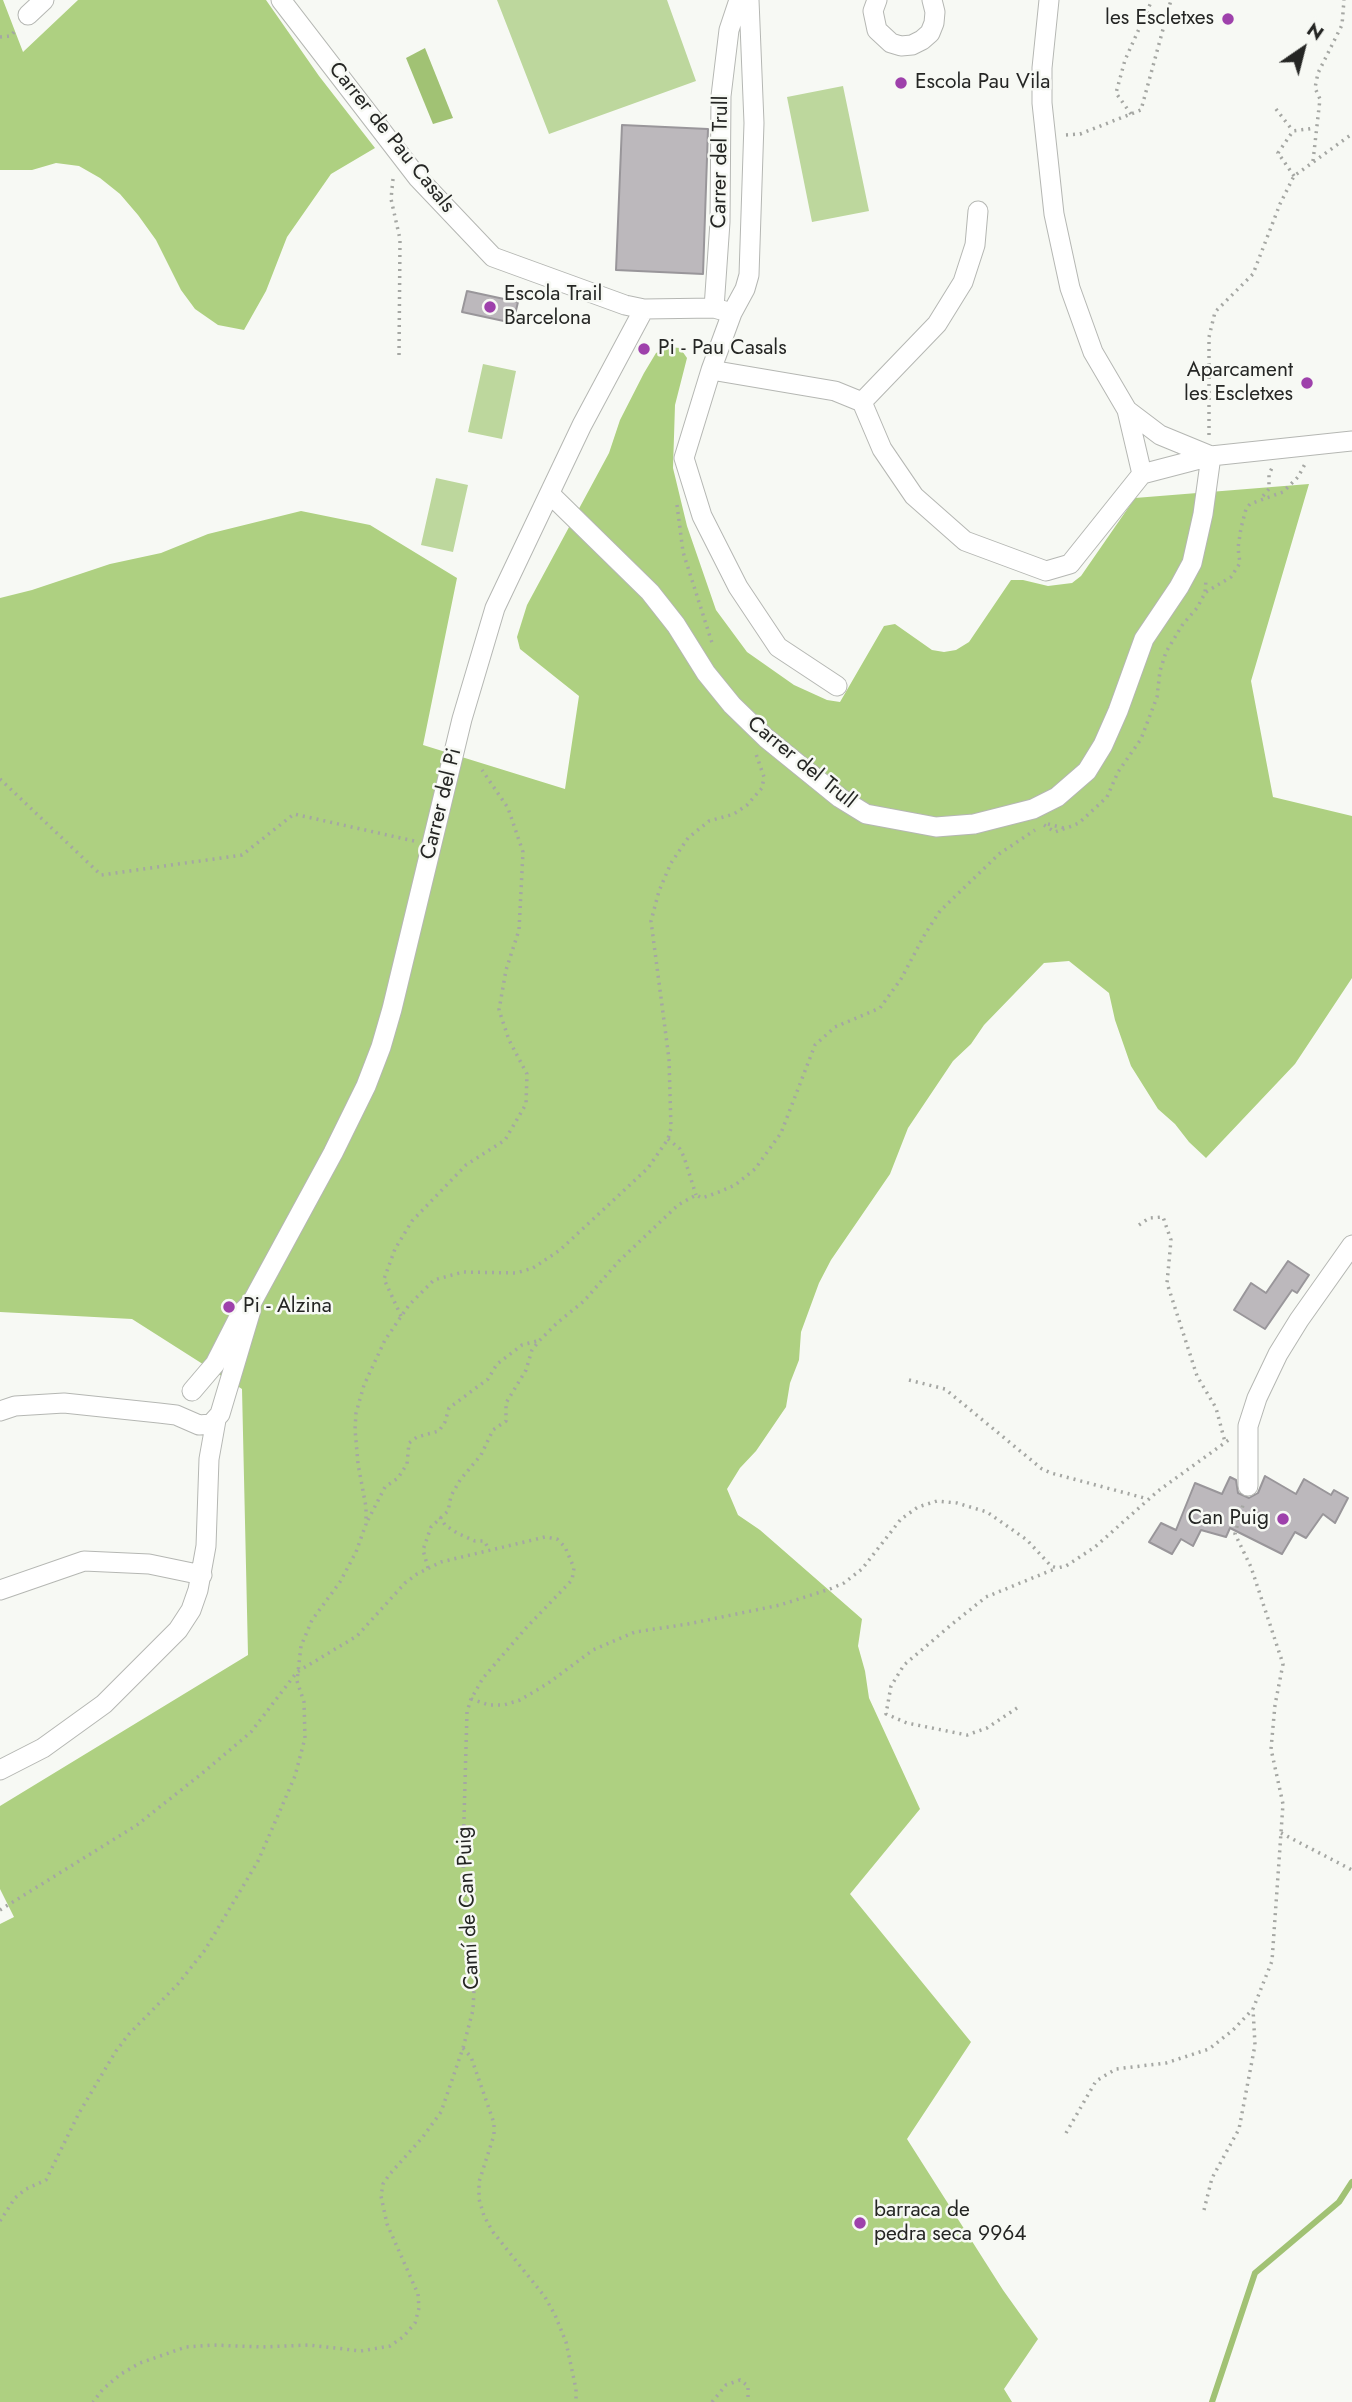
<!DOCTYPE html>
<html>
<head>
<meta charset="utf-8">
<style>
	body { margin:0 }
	#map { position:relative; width:1352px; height:2402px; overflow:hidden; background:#f7f9f4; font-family:Jost,sans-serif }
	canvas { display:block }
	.north { position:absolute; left:1268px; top:14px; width:70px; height:70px; -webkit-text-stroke:5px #f7f9f4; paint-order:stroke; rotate:35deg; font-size:19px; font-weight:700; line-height:28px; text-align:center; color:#252624 }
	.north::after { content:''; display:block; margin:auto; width:24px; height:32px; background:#252624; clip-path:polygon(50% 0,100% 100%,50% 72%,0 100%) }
</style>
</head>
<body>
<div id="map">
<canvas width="1352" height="2402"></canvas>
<div class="north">N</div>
</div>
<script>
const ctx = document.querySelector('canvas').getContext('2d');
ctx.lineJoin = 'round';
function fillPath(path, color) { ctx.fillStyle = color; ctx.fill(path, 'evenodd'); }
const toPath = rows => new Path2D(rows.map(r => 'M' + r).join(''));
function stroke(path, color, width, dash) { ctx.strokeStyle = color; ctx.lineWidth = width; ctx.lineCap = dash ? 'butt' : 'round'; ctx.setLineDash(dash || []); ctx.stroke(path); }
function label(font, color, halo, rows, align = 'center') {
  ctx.font = font + ' Jost,sans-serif'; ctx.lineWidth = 5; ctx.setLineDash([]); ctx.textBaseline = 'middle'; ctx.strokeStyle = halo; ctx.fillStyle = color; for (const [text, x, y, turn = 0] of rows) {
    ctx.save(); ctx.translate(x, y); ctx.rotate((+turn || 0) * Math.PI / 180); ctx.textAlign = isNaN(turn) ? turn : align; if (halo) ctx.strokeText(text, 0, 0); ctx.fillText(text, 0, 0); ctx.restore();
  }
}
fillPath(toPath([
	[497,0,667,0,696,81,549,134],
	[843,86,869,211,812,222,787,97],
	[483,364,516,371,502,439,468,432],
	[436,478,468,485,453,552,421,545]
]), '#bdd79d');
fillPath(toPath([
	[0,0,3,0,23,52,78,0,266,0,319,76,375,148,331,174,287,237,266,291,244,330,218,325,195,309,181,290,156,240,138,215,120,194,100,178,79,166,56,163,32,170,0,170],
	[668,347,680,348,687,358,675,405,673,468,687,526,716,610,747,652,794,685,827,700,840,702,884,626,895,624,932,650,944,652,956,650,969,642,1011,580,1023,580,1048,586,1072,583,1081,576,1135,498,1309,484,1251,681,1273,797,1352,816,1352,978,1295,1064,1206,1158,1189,1142,1175,1124,1158,1109,1131,1066,1115,1020,1109,993,1069,961,1044,963,984,1025,971,1044,953,1061,908,1128,890,1174,831,1260,819,1283,801,1332,799,1360,790,1383,786,1407,756,1451,740,1468,727,1489,738,1515,760,1530,862,1619,858,1646,865,1671,869,1698,920,1809,850,1894,971,2042,907,2139,1003,2290,1038,2339,1004,2389,1012,2402,0,2402,0,1924,14,1917,0,1889,0,1806,248,1655,242,1389,132,1319,0,1312,0,598,32,590,110,564,161,553,208,534,301,511,370,525,457,578,423,745,565,789,579,696,520,649,517,637,527,605,609,453,620,420,644,373,656,353]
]), '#aed081');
fillPath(toPath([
	[425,48,453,118,433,124,406,58]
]), '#a1c274');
stroke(toPath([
	[1212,2402,1255,2273,1339,2202,1352,2182]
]), '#a1c274', 6);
const building = toPath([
	[622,125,708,129,703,274,616,270,622,125],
	[467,291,518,302,513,323,462,312,467,291],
	[1288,1261,1309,1275,1297,1293,1292,1290,1265,1329,1234,1310,1251,1283,1266,1293,1288,1261],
	[1265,1476,1296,1494,1304,1479,1331,1495,1334,1490,1348,1498,1335,1523,1323,1514,1306,1538,1295,1532,1282,1554,1230,1528,1226,1537,1201,1530,1193,1546,1181,1539,1172,1554,1149,1542,1161,1523,1176,1530,1195,1483,1222,1494,1230,1477,1236,1480,1238,1493,1249,1498,1258,1493,1265,1476]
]);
fillPath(building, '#bcb8bc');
stroke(building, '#99969a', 2);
const minor = toPath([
	[281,0,418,178,493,257,625,305,644,309,714,308,732,313],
	[749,0,754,123,749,275,745,289,732,313,711,370,684,458,702,516,738,587,778,647,837,686],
	[877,0,873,11,877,30,891,43,901,46,912,45,922,40,930,33,934,23,935,12,932,0],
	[1049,0,1042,68,1042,103,1054,214,1070,288,1093,352,1127,410,1160,435,1211,456],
	[28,15,44,0],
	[714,308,720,222,721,96,729,30,739,0],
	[711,370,835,391,862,402,882,449,914,496,965,541,1046,571,1070,564,1142,474,1211,456,1352,441],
	[862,402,937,324,963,282,975,245,978,211],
	[1127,410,1142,474],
	[551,495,650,592,676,625,706,673,732,705,766,738,840,798,866,814,936,827,974,824,1033,809,1057,797,1087,771,1103,745,1118,711,1144,639,1179,587,1192,563,1203,514,1211,456],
	[192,1391,215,1364,241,1313,252,1302,333,1153,366,1086,381,1047,392,1009,462,719,495,608,582,425,644,309],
	[0,1411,15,1406,64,1403,159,1413,176,1415,199,1425,211,1424,220,1414,251,1310],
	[1248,1486,1248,1426,1257,1398,1278,1354,1299,1320,1352,1245],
	[0,1590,84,1561,149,1564,202,1575],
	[0,1770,43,1748,104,1704,178,1630,191,1610,198,1590,206,1546,209,1459,216,1420]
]);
stroke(minor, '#b5b7b3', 21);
stroke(toPath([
	[0,37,11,36,17,28],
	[1276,109,1293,131],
	[1131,114,1116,93,1125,60,1152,0],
	[1066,135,1080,134,1141,110,1171,0],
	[1313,161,1320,99,1315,88,1318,73,1342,25,1344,0],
	[1294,176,1278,153,1293,131,1315,128],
	[393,179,391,199,400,239,399,356],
	[1209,435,1209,337,1215,312,1253,274,1280,204,1294,176,1352,134],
	[1263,496,1269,489,1269,474,1272,468],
	[677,505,683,552,713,646],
	[1206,592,1231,577,1240,563,1238,548,1241,528,1246,509,1250,504,1283,492,1298,477,1305,464],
	[0,779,101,875,242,855,294,814,414,841],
	[1048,824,1064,828],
	[1044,825,1055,832,1072,826,1079,823,1107,797,1118,772,1141,739,1157,697,1160,671,1166,652,1183,624,1197,608,1205,593,1206,580],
	[668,1139,680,1149,684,1157,696,1195],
	[1139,1225,1149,1218,1163,1217,1171,1240,1167,1283,1197,1376,1216,1408,1225,1442],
	[401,1316,384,1279,395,1249,412,1221,466,1165,505,1140,526,1104,527,1074,509,1040,499,1010,506,970,519,930,523,852,508,808,482,770],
	[909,1380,945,1389,1042,1469,1051,1473,1148,1499],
	[440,1517,445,1525,457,1533,475,1541,484,1541,489,1549],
	[368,1520,385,1487,398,1478,407,1464,409,1443,417,1437,439,1431,445,1422,449,1408,488,1379,497,1364,522,1345,537,1341],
	[428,1568,423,1550,431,1527,448,1511,451,1496,460,1480,481,1455,493,1430,506,1421,506,1403,526,1370,532,1350,539,1341,557,1323,584,1301,619,1261,678,1205,696,1195,702,1198,719,1192,735,1185,755,1169,781,1133,815,1045,835,1027,880,1008,901,979,925,934,940,911,999,854,1035,830],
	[471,1699,489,1705,504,1705,520,1700,547,1684,593,1650,635,1632,688,1624,780,1605,830,1589,844,1583,862,1569,901,1519,918,1507,937,1501,957,1503,987,1512,1027,1540,1051,1566,1057,1568,1066,1566,1095,1547,1158,1491,1230,1439],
	[1017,1708,987,1728,967,1735,907,1723,886,1714,891,1686,904,1665,951,1625,986,1597,1057,1568],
	[1281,1833,1352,1870],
	[0,1910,137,1825,205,1771,251,1732,297,1672,357,1636,405,1583,417,1574,441,1562,545,1537,557,1539,565,1547,574,1568,572,1580,526,1628,483,1678,471,1699,467,1712,463,1855,465,1909,475,1969,473,2010,463,2048,441,2112,422,2138,389,2175,383,2184,381,2196,387,2224,418,2294,419,2308,415,2323,403,2337,390,2346,361,2351,309,2345,262,2347,213,2345,186,2347,140,2363,121,2374,103,2389,93,2402],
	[463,2048,471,2057,494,2123,494,2135,479,2182,479,2199,484,2216,493,2232,545,2297,555,2315,566,2342,576,2389,576,2402],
	[1066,2133,1096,2081,1116,2069,1166,2063,1209,2049,1233,2030,1253,2009],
	[1204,2210,1212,2178,1239,2129,1255,2045,1253,2009,1272,1961,1283,1804,1271,1749,1275,1705,1283,1664,1251,1567,1235,1534,1243,1505],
	[0,2221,15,2198,26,2189,46,2180,79,2113,116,2051,129,2034,178,1984,205,1950,258,1861,279,1813,295,1776,305,1738,304,1702,297,1681,301,1646,312,1620,340,1582,356,1552,366,1524,366,1507,358,1464,355,1429,356,1413,364,1385,385,1340,409,1305,434,1280,463,1272,516,1273,533,1268,560,1250,648,1168,668,1139,671,1128,669,1059,651,921,659,891,671,863,688,838,709,821,734,814,747,805,762,788,764,777,756,754],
	[712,2402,726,2385,740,2380,748,2386,748,2402]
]), '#a5a7a3', 3.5, [2, 5]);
stroke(minor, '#fff', 19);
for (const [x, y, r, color] of [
	[1228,19,7,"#9e41ab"],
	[901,83,7,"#9e41ab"],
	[490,307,7,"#9e41ab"],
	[644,349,7,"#9e41ab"],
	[1307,383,7,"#9e41ab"],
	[229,1307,7,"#9e41ab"],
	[1283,1519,7,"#9e41ab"],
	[860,2223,7,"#9e41ab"]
]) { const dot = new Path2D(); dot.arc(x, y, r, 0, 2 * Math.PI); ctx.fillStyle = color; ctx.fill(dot); stroke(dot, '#f7f9f4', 2.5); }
label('21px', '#252624', '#f7f9f4', [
	["les Escletxes",1214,19,"right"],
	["Escola Pau Vila",915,83],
	["Escola Trail",504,295],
	["Barcelona",504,319],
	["Pi - Pau Casals",658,349],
	["Aparcament",1293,371,"right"],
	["les Escletxes",1293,395,"right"],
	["Pi - Alzina",243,1307],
	["Can Puig",1269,1519,"right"],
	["barraca de",874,2211],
	["pedra seca 9964",874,2235]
], 'left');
label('21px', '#252624', '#f7f9f4', [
	["Carrer de Pau Casals",391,138,51],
	["Carrer del Trull",721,162,-89],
	["Carrer del Trull",801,763,39],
	["Carrer del Pi",442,804,-76],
	["Camí de Can Puig",469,1908,-93]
]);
</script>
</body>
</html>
